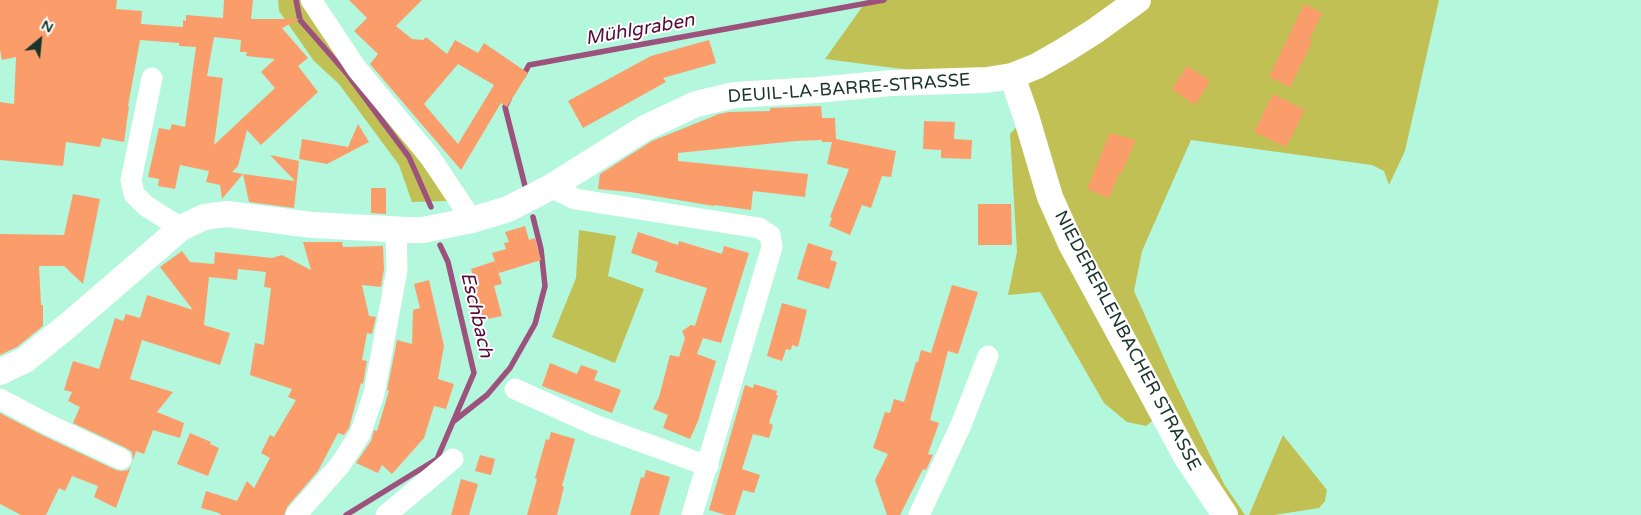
<!DOCTYPE html>
<html>
<head>
<meta charset="utf-8">
<style>
	body { margin:0 }
	#map { position:relative; width:1641px; height:515px; overflow:hidden; background:#b3f7dd; font-family:"Varela Round",sans-serif }
	canvas { display:block }
	.north { position:absolute; left:15px; top:15px; width:50px; height:50px; -webkit-text-stroke:4px #fff; paint-order:stroke; rotate:28deg; font-size:14px; font-weight:700; line-height:20px; text-align:center; color:#19342b }
	.north::after { content:''; display:block; margin:auto; width:18px; height:22px; background:#19342b; clip-path:polygon(50% 0,100% 100%,50% 72%,0 100%) }
</style>
</head>
<body>
<div id="map">
<canvas width="1641" height="515"></canvas>
<div class="north">N</div>
</div>
<script>
const ctx = document.querySelector('canvas').getContext('2d');
ctx.lineJoin = 'round';
function fillPath(path, color) { ctx.fillStyle = color; ctx.fill(path, 'evenodd'); }
const toPath = rows => new Path2D(rows.map(r => 'M' + r).join(''));
function stroke(path, color, width, dash) { ctx.strokeStyle = color; ctx.lineWidth = width; ctx.lineCap = dash ? 'butt' : 'round'; ctx.setLineDash(dash || []); ctx.stroke(path); }
function label(font, color, halo, rows, align = 'center') {
  ctx.font = font + ' "Varela Round",sans-serif'; ctx.lineWidth = 4; ctx.setLineDash([]); ctx.textBaseline = 'middle'; ctx.strokeStyle = halo; ctx.fillStyle = color; for (const [text, x, y, turn = 0] of rows) {
    ctx.save(); ctx.translate(x, y); ctx.rotate((+turn || 0) * Math.PI / 180); ctx.textAlign = isNaN(turn) ? turn : align; if (halo) ctx.strokeText(text, 0, 0); ctx.fillText(text, 0, 0); ctx.restore();
  }
}
fillPath(toPath([
	[278,0,304,0,327,35,449,201,412,202,399,165,339,84,314,61,279,11],
	[867,0,1439,0,1405,151,1389,185,1384,171,1372,165,1191,140,1142,251,1134,291,1176,385,1224,484,1245,515,1225,515,1162,413,1146,426,1127,422,1104,403,1040,292,1008,295,1017,252,1010,134,1026,116,1012,76,987,80,825,59],
	[579,230,616,236,608,276,644,289,615,363,552,337,576,278],
	[1283,435,1327,490,1325,501,1319,508,1274,515,1249,515]
]), '#c1c054');
stroke(toPath([
	[296,0,300,20,348,75,409,157,431,207],
	[523,76,529,65,884,0],
	[509,99,505,107,525,186],
	[454,421,487,395,510,368,535,324,545,286,541,249,533,217],
	[346,515,437,459,474,373,448,262,440,245]
]), '#9c527c', 5.5);
fillPath(toPath([
	[0,0,117,0,116,9,142,11,141,24,183,27,183,20,186,21,186,15,223,18,224,0,253,0,251,19,300,19,282,28,308,58,298,66,318,92,261,145,247,130,238,166,232,172,243,174,222,199,220,185,206,182,209,171,180,165,175,189,158,186,159,179,148,177,159,128,170,130,172,124,185,127,196,47,179,46,179,43,140,40,128,106,129,106,124,142,102,138,100,147,66,142,63,166,0,160,0,102,14,104,16,57,2,60,0,50],
	[214,37,241,40,240,52,247,52,246,56,275,59,261,72,275,88,214,145,223,78,207,76],
	[349,0,422,0,396,26,412,39,423,40,426,37,447,54,455,40,478,53,484,43,528,73,507,107,501,103,461,170,370,64,378,54,354,31,367,18],
	[458,64,494,85,458,144,424,104],
	[1304,4,1322,13,1309,40,1312,42,1290,87,1269,77],
	[709,40,716,63,663,78,666,82,583,128,568,101,651,56],
	[1187,66,1210,81,1195,105,1172,89],
	[1273,94,1305,110,1286,147,1254,132],
	[821,106,822,118,835,118,836,139,896,151,891,177,882,176,871,208,862,205,850,235,829,226,832,218,830,217,849,169,827,164,832,142,822,142,822,140,796,141,678,153,678,161,808,174,805,197,753,191,751,210,715,205,714,206,630,192,598,189,600,174,652,141,719,114,729,112,770,111,770,108],
	[924,121,955,122,954,139,972,140,971,159,941,158,941,150,923,149],
	[358,124,369,142,327,164,299,159,302,139,348,147],
	[1110,133,1136,140,1121,174,1119,173,1109,198,1087,189],
	[270,155,299,161,294,208,249,202,243,174,295,181],
	[371,188,386,188,386,214,371,213],
	[73,194,100,199,83,284,64,266,39,266,41,305,43,305,43,326,17,347,0,355,0,234,64,235],
	[978,204,1011,204,1012,245,978,245],
	[525,226,529,240,535,238,541,260,499,273,492,253,506,249,504,243,509,242,505,232],
	[638,232,678,245,679,241,722,254,724,246,749,253,721,343,703,338,697,354,716,361,698,421,690,439,663,428,668,415,653,409,659,397,670,355,679,357,685,338,682,331,691,325,695,326,707,288,655,272,658,262,631,253],
	[303,242,342,242,343,247,383,246,384,269,381,287,362,285,369,316,376,317,372,334,367,333,362,360,367,361,363,384,361,383,349,428,344,435,338,433,318,471,287,507,284,515,221,515,219,513,201,508,206,491,237,501,247,481,254,488,270,458,261,453,270,435,274,437,296,400,288,397,292,389,250,375,255,343,264,345,271,288,264,287,266,272,238,269,237,280,209,277,204,325,230,333,220,365,142,340,130,379,173,392,157,412,184,423,180,438,153,430,144,454,136,451,133,460,132,452,126,448,73,423,80,407,68,401,72,392,64,390,73,361,99,369,115,318,123,321,126,314,140,318,147,295,193,310,160,267,182,251,190,262,214,264,215,252,272,258,282,255,311,270],
	[808,243,833,251,830,260,837,262,829,289,797,279],
	[495,261,502,284,494,286,502,316,478,321,471,294,475,293,472,283,475,282,471,269],
	[429,280,444,346,438,379,454,384,446,409,434,406,424,438,392,474,382,465,378,473,356,463,371,441,374,430,377,431,389,391,387,390,397,340,412,344,413,310,420,308,414,284],
	[952,285,978,292,958,354,948,351,930,420,939,423,928,454,933,455,926,470,923,469,900,515,887,515,875,480,888,454,873,448,885,412,890,413,894,399,904,402,916,362,918,362,921,350,931,353],
	[782,303,807,310,798,347,792,345,791,350,786,349,782,361,767,356],
	[550,363,577,374,581,365,598,371,594,380,621,390,612,413,542,386],
	[754,384,777,391,776,395,778,395,769,423,773,425,769,438,753,434,742,469,760,475,754,493,743,490,735,515,726,515,709,510,745,385,753,388],
	[0,413,42,435,116,470,122,471,128,470,131,466,116,508,94,497,98,486,72,476,65,491,59,488,46,515,21,515,0,504],
	[551,432,575,439,562,486,564,487,557,515,527,515,537,479,535,478,546,439,549,440],
	[190,433,211,442,210,444,219,448,208,476,177,464],
	[480,455,495,459,491,475,475,471],
	[646,470,670,477,659,515,630,515,641,477,644,478],
	[461,479,478,484,469,515,451,515]
]), '#fb9d6a');
stroke(toPath([
	[311,0,357,69,430,157,472,220],
	[152,78,131,180,134,194,146,206,181,228],
	[551,187,575,199,759,228,770,235,772,247,692,515],
	[515,389,595,425,708,466],
	[0,399,47,424,121,459],
	[296,515,340,465,360,434,374,394,397,270,396,230],
	[386,515,453,459],
	[919,515,961,425,988,356]
]), '#fff', 21);
stroke(toPath([
	[1012,76,1026,116,1050,197,1071,244,1187,458,1225,515],
	[0,372,25,360,66,327,181,228,204,217,227,214,312,225,407,230,423,230,472,220,508,209,551,187,645,128,696,104,735,95,816,90,891,83,987,80,1012,76,1037,66,1065,50,1095,31,1138,0]
]), '#fff', 26);
label('18px', '#19342b', '#fff', [
	["DEUIL-LA-BARRE-STRASSE",849,89,-4],
	["NIEDERERLENBACHER STRASSE",1127,341,62]
]);
label('italic 19px', '#560a39', '#fff', [
	["Mühlgraben",640,30,-10],
	["Eschbach",476,315,77]
]);
</script>
</body>
</html>
